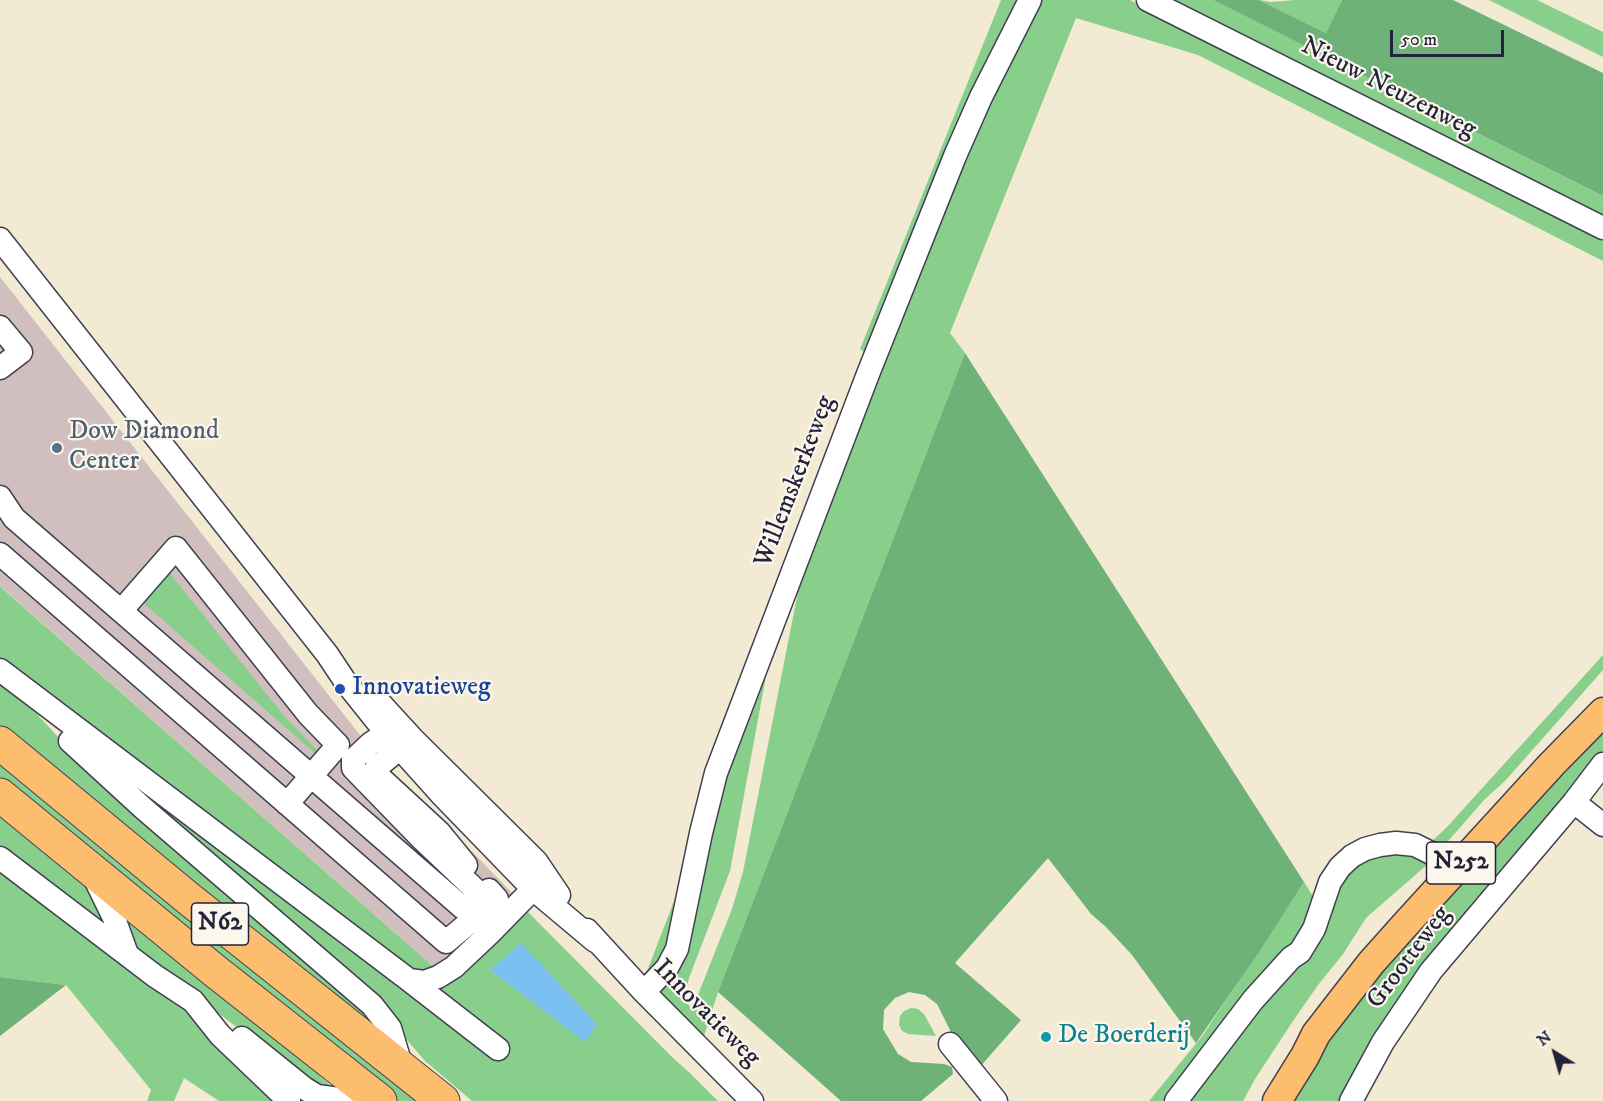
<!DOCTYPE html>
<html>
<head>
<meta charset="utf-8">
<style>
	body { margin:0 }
	#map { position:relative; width:1603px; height:1101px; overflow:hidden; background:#f3ead3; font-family:"IM FELL DW Pica",serif }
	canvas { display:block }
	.north { position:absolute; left:1525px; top:1023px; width:60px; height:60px; -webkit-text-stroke:4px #fbf7ec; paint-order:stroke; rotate:323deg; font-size:16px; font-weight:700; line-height:24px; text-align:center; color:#22223b }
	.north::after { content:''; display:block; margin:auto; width:21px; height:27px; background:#22223b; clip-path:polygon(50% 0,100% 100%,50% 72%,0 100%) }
	.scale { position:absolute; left:1390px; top:30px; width:114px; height:27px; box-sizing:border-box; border:3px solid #22223b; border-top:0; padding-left:8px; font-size:18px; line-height:21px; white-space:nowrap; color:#22223b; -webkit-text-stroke:4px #fbf7ec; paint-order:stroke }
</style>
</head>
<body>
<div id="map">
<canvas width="1603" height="1101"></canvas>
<div class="north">N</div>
<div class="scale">50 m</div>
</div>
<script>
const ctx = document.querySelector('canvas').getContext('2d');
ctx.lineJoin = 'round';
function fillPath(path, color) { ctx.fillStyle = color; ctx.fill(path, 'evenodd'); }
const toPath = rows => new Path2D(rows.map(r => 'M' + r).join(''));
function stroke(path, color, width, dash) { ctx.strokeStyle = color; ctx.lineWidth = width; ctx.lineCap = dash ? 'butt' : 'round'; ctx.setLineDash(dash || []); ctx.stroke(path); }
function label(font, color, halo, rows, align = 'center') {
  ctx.font = font + ' "IM FELL DW Pica",serif'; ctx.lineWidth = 4.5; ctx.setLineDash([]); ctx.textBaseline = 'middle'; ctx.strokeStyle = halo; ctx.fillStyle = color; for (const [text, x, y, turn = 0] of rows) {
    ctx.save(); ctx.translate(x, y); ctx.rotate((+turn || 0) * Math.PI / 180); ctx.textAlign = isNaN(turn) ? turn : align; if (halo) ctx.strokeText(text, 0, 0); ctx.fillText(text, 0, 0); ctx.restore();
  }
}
fillPath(toPath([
	[0,277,389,772,417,795,517,898,435,968,0,586]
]), '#d1bfbf');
fillPath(toPath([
	[1001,0,1022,0,870,356,860,349],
	[1039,0,1130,0,1603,237,1603,261,1198,55,1076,18,950,333,965,353,718,992,703,1039,644,979,771,649,730,871,689,978,684,998,692,1010,732,909,743,872,804,561,964,149],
	[1157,0,1213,0,1603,196,1603,219],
	[1259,0,1271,2,1295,0,1342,0,1326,33],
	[1489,0,1537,0,1603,32,1603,57],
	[168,571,285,717,319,752,317,755,141,601],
	[0,586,4,590,435,968,403,972,0,663],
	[1603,655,1603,670,1505,781,1484,800,1443,847,1431,842,1446,828],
	[0,684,36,713,69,749,375,1022,370,1026,0,735],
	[1603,724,1603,752,1585,774,1342,1101,1284,1101,1330,1029],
	[76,737,440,997,438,986,522,906,673,1058,691,1074,718,1101,472,1101,425,1061,400,1032],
	[521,944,586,1042,490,970],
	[0,758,427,1101,393,1101,0,782],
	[0,807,240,1004,331,1086,329,1090,308,1084,234,1025,0,850],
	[1403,850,1429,863,1366,918,1343,954,1318,985,1293,1021,1255,1079,1243,1101,1185,1101,1350,869,1367,858],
	[0,864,166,990,277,1101,219,1101,184,1078,174,1101,147,1101,151,1090,66,985,0,977],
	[1304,882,1316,901,1306,926,1166,1101,1149,1101,1203,1035],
	[911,1008,918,1009,924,1014,936,1036,908,1034,902,1031,899,1025,900,1016,904,1011]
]), '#88cf8b');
fillPath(toPath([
	[1213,0,1259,0,1326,33,1342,0,1453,0,1603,73,1603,196],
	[965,353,1304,882,1259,952,1196,1043,1132,955,1106,927,1091,914,1048,858,955,963,1021,1020,979,1068,951,1032,937,1004,925,995,909,992,895,998,884,1010,883,1029,898,1054,911,1062,944,1064,952,1067,953,1074,921,1101,841,1101,718,992],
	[0,977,66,985,0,1036]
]), '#6eb277');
fillPath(toPath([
	[521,943,597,1024,585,1042,490,970]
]), '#79bff0');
const minor = toPath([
	[1148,0,1603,228],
	[0,239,327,654,347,684,387,734,440,793,533,889,595,941],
	[0,327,21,352,0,368],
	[0,497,14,518,463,908,489,890,497,899,446,942,0,554],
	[121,611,176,548,308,714,338,745,287,804],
	[0,670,409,980,424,982,438,977,454,967,489,934,533,889,542,885,548,885],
	[379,702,412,738,536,861,559,895],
	[400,727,376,740,370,744,353,760,353,768,422,839,481,895],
	[411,739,376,768,375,773,439,832,466,865],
	[70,741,143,808,372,1005,390,1028,402,1068],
	[1574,802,1603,825],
	[0,858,155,976,193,1001,220,1035,289,1101],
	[94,877,114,918,127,954],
	[587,930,644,992,752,1101],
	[409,980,498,1049],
	[644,992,667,968,677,949,701,833,716,773,868,374,955,156,981,97,1030,0],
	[242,1038,304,1088,317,1096,346,1100,378,1100],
	[950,1044,996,1101],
	[1176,1101,1253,1000,1291,958,1300,952,1314,929,1330,882,1340,867,1352,856,1365,849,1380,845,1396,843,1415,845,1437,856,1453,871],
	[1351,1101,1383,1042,1431,971,1574,802,1603,764]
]);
const major = toPath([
	[1277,1101,1305,1056,1316,1034,1371,963,1404,926,1552,764,1603,712]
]);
const highway = toPath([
	[0,743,189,899,443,1101],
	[0,795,215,971,380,1101]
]);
stroke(minor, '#414052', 25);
stroke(major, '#414052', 31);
stroke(highway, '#414052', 35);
stroke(minor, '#fff', 22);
stroke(major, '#fcbd6f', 28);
stroke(highway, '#fcbd6f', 33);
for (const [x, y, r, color] of [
	[57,448,6,"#5c6f8a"],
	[340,689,6,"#1a4fb4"],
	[1046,1037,6,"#0f9aa8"]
]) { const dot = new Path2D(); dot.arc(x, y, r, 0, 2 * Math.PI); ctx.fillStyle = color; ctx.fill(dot); stroke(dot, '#fbf7ec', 2); }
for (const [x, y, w] of [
	[1461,863,69],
	[220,924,57]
]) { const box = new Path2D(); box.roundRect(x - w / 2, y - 21, w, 42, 4.5); ctx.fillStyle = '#fbf7ec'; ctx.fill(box); stroke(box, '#22223b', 1.5); }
label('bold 24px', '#22223b', null, [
	["N252",1461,863],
	["N62",220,924]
]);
label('26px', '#22223b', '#fbf7ec', [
	["Nieuw Neuzenweg",1388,89,27],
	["Willemskerkeweg",796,482,-69],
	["Grootteweg",1410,958,-53],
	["Innovatieweg",706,1014,45]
]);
label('26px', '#4e5e75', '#fbf7ec', [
	["Dow Diamond",69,433],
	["Center",69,463]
], 'left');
label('26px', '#164399', '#fbf7ec', [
	["Innovatieweg",352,689]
], 'left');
label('26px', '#0d838f', '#fbf7ec', [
	["De Boerderij",1058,1037]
], 'left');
</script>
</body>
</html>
